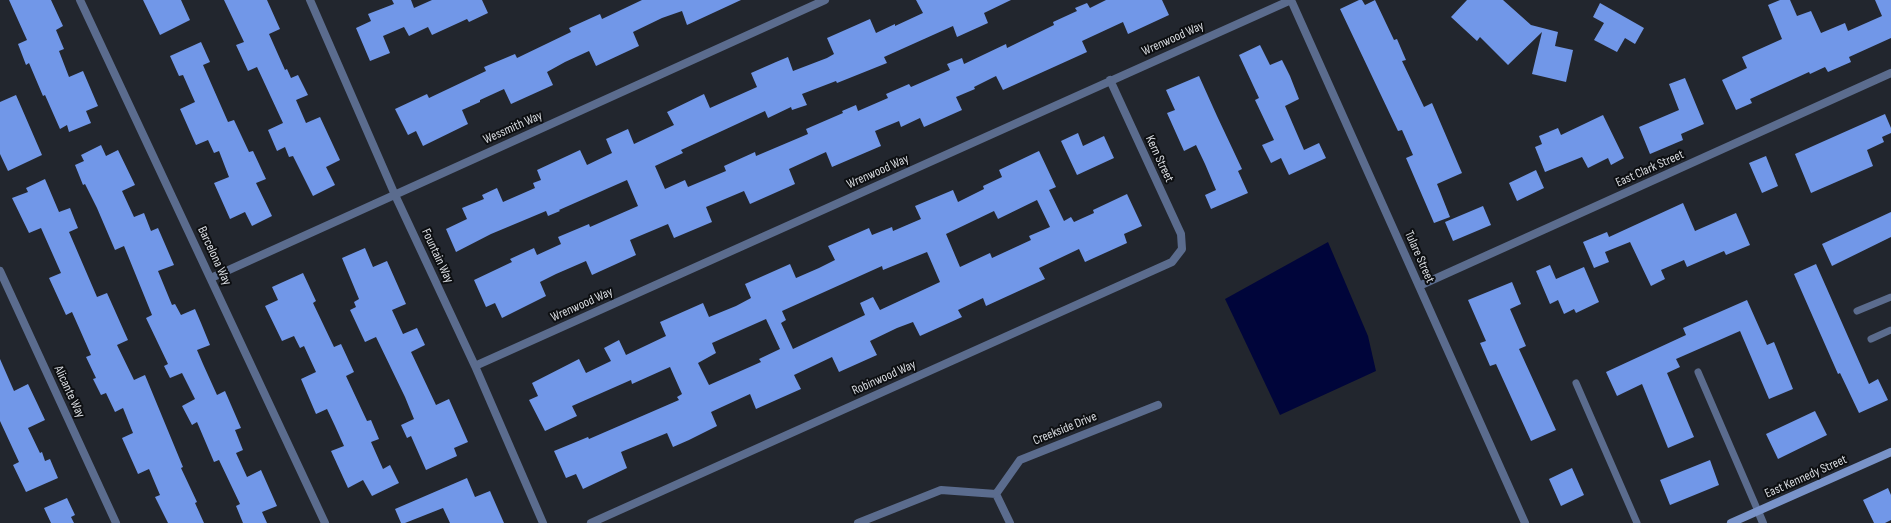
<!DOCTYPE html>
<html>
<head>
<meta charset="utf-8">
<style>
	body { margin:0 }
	canvas { display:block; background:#22262e }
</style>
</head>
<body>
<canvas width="1891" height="523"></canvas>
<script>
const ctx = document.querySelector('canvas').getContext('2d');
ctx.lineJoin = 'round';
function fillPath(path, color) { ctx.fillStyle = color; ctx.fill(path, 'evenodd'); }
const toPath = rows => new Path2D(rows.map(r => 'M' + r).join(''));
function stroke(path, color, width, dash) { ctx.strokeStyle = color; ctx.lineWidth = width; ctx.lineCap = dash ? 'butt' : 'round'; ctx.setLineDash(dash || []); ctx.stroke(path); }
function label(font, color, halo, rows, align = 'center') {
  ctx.font = font + ' "Sofia Sans Condensed",sans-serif'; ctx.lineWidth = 4; ctx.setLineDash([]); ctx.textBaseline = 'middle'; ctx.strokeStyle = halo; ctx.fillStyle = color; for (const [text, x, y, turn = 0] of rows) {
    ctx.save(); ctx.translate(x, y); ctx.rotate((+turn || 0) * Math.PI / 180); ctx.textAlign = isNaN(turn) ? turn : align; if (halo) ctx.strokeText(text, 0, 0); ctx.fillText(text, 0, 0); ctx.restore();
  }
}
fillPath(toPath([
	[1328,242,1368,336,1376,371,1280,415,1225,299]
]), '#00053a');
fillPath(toPath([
	[9,0,51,0,63,26,56,30,64,49,59,51,69,77,83,71,98,106,86,111,91,123,69,132,67,125,60,129,45,95,43,96,29,63,26,65,18,44,27,40],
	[143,0,181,0,190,20,160,35],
	[224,0,267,0,280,29,269,34,285,70,287,69,291,78,298,75,308,95,296,100,306,123,320,117,340,160,326,167,335,185,313,196,293,156,289,157,285,147,277,151,268,130,283,123,257,67,248,71,236,45,244,42],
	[392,0,411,0,414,8,432,0,482,0,488,13,469,22,467,19,432,35,428,27,409,36,404,27,383,36,390,53,370,61,356,28,371,21,368,14,394,4],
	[642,0,741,0,687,25,682,11,662,18,633,32,639,46,596,66,589,51,565,62,547,72,553,85,511,104,504,89,480,100,480,102,462,110,468,124,423,146,416,131,408,135,395,109,427,94,429,98,486,71,484,67,515,54,517,58,571,32,569,28,600,14,602,19],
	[916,0,1011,0,984,13,988,23,957,37,953,26,884,57,887,63,837,83,836,81,802,94,807,105,792,110,791,107,768,118,765,111,681,150,683,153,655,166,665,189,685,180,688,187,726,171,724,166,755,152,756,156,808,134,806,129,843,113,842,111,856,105,858,111,888,98,886,94,909,84,911,87,950,70,947,64,962,58,964,64,1006,44,1007,48,1054,25,1053,22,1077,11,1075,8,1087,3,1090,8,1106,0,1162,0,1169,15,1128,34,1123,22,1082,41,1087,52,1003,90,996,76,974,87,975,89,956,97,962,110,924,127,920,118,901,127,899,121,875,131,881,146,832,167,826,152,789,169,795,184,750,204,744,191,706,207,712,222,674,238,668,224,630,240,636,255,592,275,586,261,556,274,540,282,546,296,502,318,495,303,486,307,474,280,512,262,510,259,534,248,537,255,561,244,558,237,589,224,590,227,638,206,627,180,559,210,560,211,548,216,546,211,491,234,456,252,446,229,467,219,462,208,484,199,482,195,497,188,503,202,535,188,533,183,541,180,537,170,580,150,587,165,612,153,606,139,628,129,634,144,674,125,667,112,704,94,710,108,757,87,751,73,776,62,788,57,793,71,827,58,834,54,827,38,870,19,876,33,895,24,895,26,923,13],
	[1359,0,1362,0,1365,5,1375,0,1394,40,1397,39,1406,60,1402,61,1424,107,1432,103,1462,173,1437,184,1450,217,1434,223,1406,158,1413,155,1402,130,1398,131,1340,9],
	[1467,0,1503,0,1531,25,1558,32,1555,46,1573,50,1566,82,1532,74,1542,32,1508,65,1480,37,1477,41,1451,17],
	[1780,0,1790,0,1797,16,1811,11,1821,33,1845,23,1848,31,1882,16,1875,0,1891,0,1891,38,1849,57,1851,62,1828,72,1825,67,1810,74,1809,72,1750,99,1752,103,1736,110,1722,80,1747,68,1742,57,1782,39,1768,5],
	[1600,3,1644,28,1635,44,1625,38,1617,52,1594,40,1604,23,1593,17],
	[201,42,210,62,203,65,228,122,234,120,249,152,253,151,266,179,256,183,272,216,252,226,245,212,230,219,214,183,229,177,219,151,214,153,208,140,196,145,180,109,195,102,183,75,179,76,170,56],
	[1260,45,1270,65,1282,60,1290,76,1299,99,1285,106,1304,150,1319,143,1326,158,1289,175,1281,158,1271,163,1262,145,1274,140,1255,100,1259,98,1239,55],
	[1199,76,1217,116,1242,169,1238,171,1248,193,1211,209,1205,195,1216,190,1205,164,1196,145,1184,151,1167,113,1175,110,1166,90],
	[1685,78,1704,124,1681,134,1683,140,1650,154,1639,127,1679,110,1669,84],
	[16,95,42,155,8,171,0,154,0,102],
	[1885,114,1891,128,1891,133,1882,137,1884,142,1867,150,1873,166,1811,193,1795,154],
	[1603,115,1624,158,1611,165,1608,158,1588,168,1582,157,1545,172,1535,147,1542,144,1539,136,1558,128,1561,135],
	[1078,133,1083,146,1104,136,1114,158,1077,175,1061,141],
	[101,145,106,156,118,150,135,185,122,191,134,217,144,213,151,231,158,228,174,265,158,271,172,305,175,304,181,315,195,309,201,323,210,345,197,350,203,364,217,395,225,391,241,428,235,430,243,450,236,453,247,477,261,470,277,506,262,512,267,523,243,523,236,506,240,504,219,460,214,462,197,422,192,425,182,406,195,399,182,373,170,378,164,366,168,364,146,318,152,315,124,246,115,250,97,208,85,184,83,185,75,165,84,161,81,155],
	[1039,151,1056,187,1049,190,1064,221,1071,217,1074,222,1094,213,1093,210,1127,194,1142,226,1124,234,1127,243,1085,262,1079,249,1039,268,1045,279,986,306,983,298,958,310,962,317,920,336,913,322,897,328,870,341,877,355,839,372,832,357,794,375,801,389,756,409,750,394,711,412,717,426,689,440,673,447,667,433,621,452,627,468,583,489,576,474,566,478,554,451,588,437,589,439,679,400,677,397,682,394,670,367,632,384,631,380,572,406,577,416,545,431,529,400,538,396,532,383,579,359,586,373,611,361,604,348,619,340,626,355,666,336,660,322,703,303,709,317,736,306,751,298,745,284,790,264,796,278,819,268,835,260,828,246,869,228,872,235,892,227,893,231,921,219,915,206,953,190,958,202,984,189,983,186,1002,177,999,170],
	[1037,200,1050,227,1029,236,1031,240,992,258,990,253,960,267,946,234,994,211,998,219],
	[927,252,940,282,880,310,873,297,860,303,865,315,793,349,781,323,786,320,782,311,882,266,883,270],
	[766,319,780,349,759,359,761,362,709,385,698,363,716,353,712,343],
	[1766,156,1778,186,1762,193,1749,163],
	[1536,170,1544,188,1517,201,1509,183],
	[45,179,59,212,70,208,78,228,69,232,97,297,107,293,128,340,117,345,134,380,145,375,183,467,181,468,197,502,195,503,204,523,168,523,155,497,160,495,149,469,138,474,122,438,133,433,123,408,115,412,106,393,101,395,93,379,96,378,86,357,91,355,80,330,72,312,66,315,49,278,61,273,41,228,29,233,12,198,28,192,26,188],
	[1683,203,1695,231,1736,213,1750,245,1726,255,1724,251,1687,267,1684,260,1661,270,1665,279,1651,286,1630,242,1605,252,1609,262,1594,268,1583,242,1607,232,1609,237],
	[1483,206,1491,225,1453,241,1445,222],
	[1891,212,1891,237,1832,266,1822,244],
	[365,248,373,267,387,261,406,304,392,310,403,334,417,328,425,345,411,352,436,405,449,399,468,442,454,448,457,456,426,470,411,436,407,438,401,425,414,419,405,397,376,337,365,342,350,310,356,307,354,302,359,299,342,258],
	[1816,264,1869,384,1878,379,1888,400,1859,413,1840,373,1838,374,1794,274],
	[1550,265,1556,279,1584,267,1599,302,1576,313,1574,309,1564,314,1558,300,1550,304,1536,271],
	[303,273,316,301,313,303,334,347,341,344,354,372,346,376,367,421,371,420,379,439,371,442,383,469,390,465,399,483,372,496,363,480,348,488,331,451,344,446,335,426,327,409,316,414,301,379,316,372,304,346,300,348,294,336,282,341,265,306,278,300,272,287],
	[1512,282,1521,304,1510,309,1526,346,1519,349,1556,430,1531,441,1496,364,1490,366,1480,343,1486,341,1468,300],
	[1747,300,1767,345,1774,342,1793,389,1769,399,1740,331,1676,359,1680,367,1667,373,1694,437,1668,448,1642,384,1617,396,1606,372,1686,335,1683,328],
	[0,359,14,391,28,384,38,405,45,420,28,428,40,453,42,452,45,461,50,459,58,478,26,492,13,465,19,462,0,421],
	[1815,411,1827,435,1778,459,1766,434],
	[1710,460,1719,485,1670,505,1660,480],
	[1572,468,1584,495,1561,506,1549,479],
	[467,478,475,497,490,491,504,523,450,523,443,508,405,523,401,523,395,509],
	[1888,488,1891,495,1891,520,1885,523,1874,523,1863,500],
	[67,498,75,515,71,517,74,523,51,523,44,508]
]), '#7197e8');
stroke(toPath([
	[1857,311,1891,297],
	[1871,339,1891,330],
	[1698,372,1758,511],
	[1576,383,1637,523]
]), '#5b6c8e', 7);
stroke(toPath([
	[80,0,325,523],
	[310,0,395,195,475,366,543,523],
	[1291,0,1525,523],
	[0,271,116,523],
	[211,278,825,0],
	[1419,286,1891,73],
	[475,366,1291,0],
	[996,494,1010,523],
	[1758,511,1763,523],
	[591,523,1172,262,1182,249,1181,234,1110,80],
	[858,523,941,490,996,494,1020,460,1158,405]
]), '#5b6c8e', 8);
stroke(toPath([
	[1731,523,1891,452]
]), '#7993c9', 8);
label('13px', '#d7dadf', '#0d0f12', [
	["Wrenwood Way",1173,39,-24],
	["Wessmith Way",513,128,-24],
	["Kern Street",1159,159,65],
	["East Clark Street",1650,169,-24],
	["Wrenwood Way",878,172,-24],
	["Barcelona Way",214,256,65],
	["Fountain Way",437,256,65],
	["Tulare Street",1419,257,66],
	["Wrenwood Way",582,305,-24],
	["Robinwood Way",884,378,-24],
	["Alicante Way",69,392,65],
	["Creekside Drive",1065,429,-22],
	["East Kennedy Street",1806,477,-24]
]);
</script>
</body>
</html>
